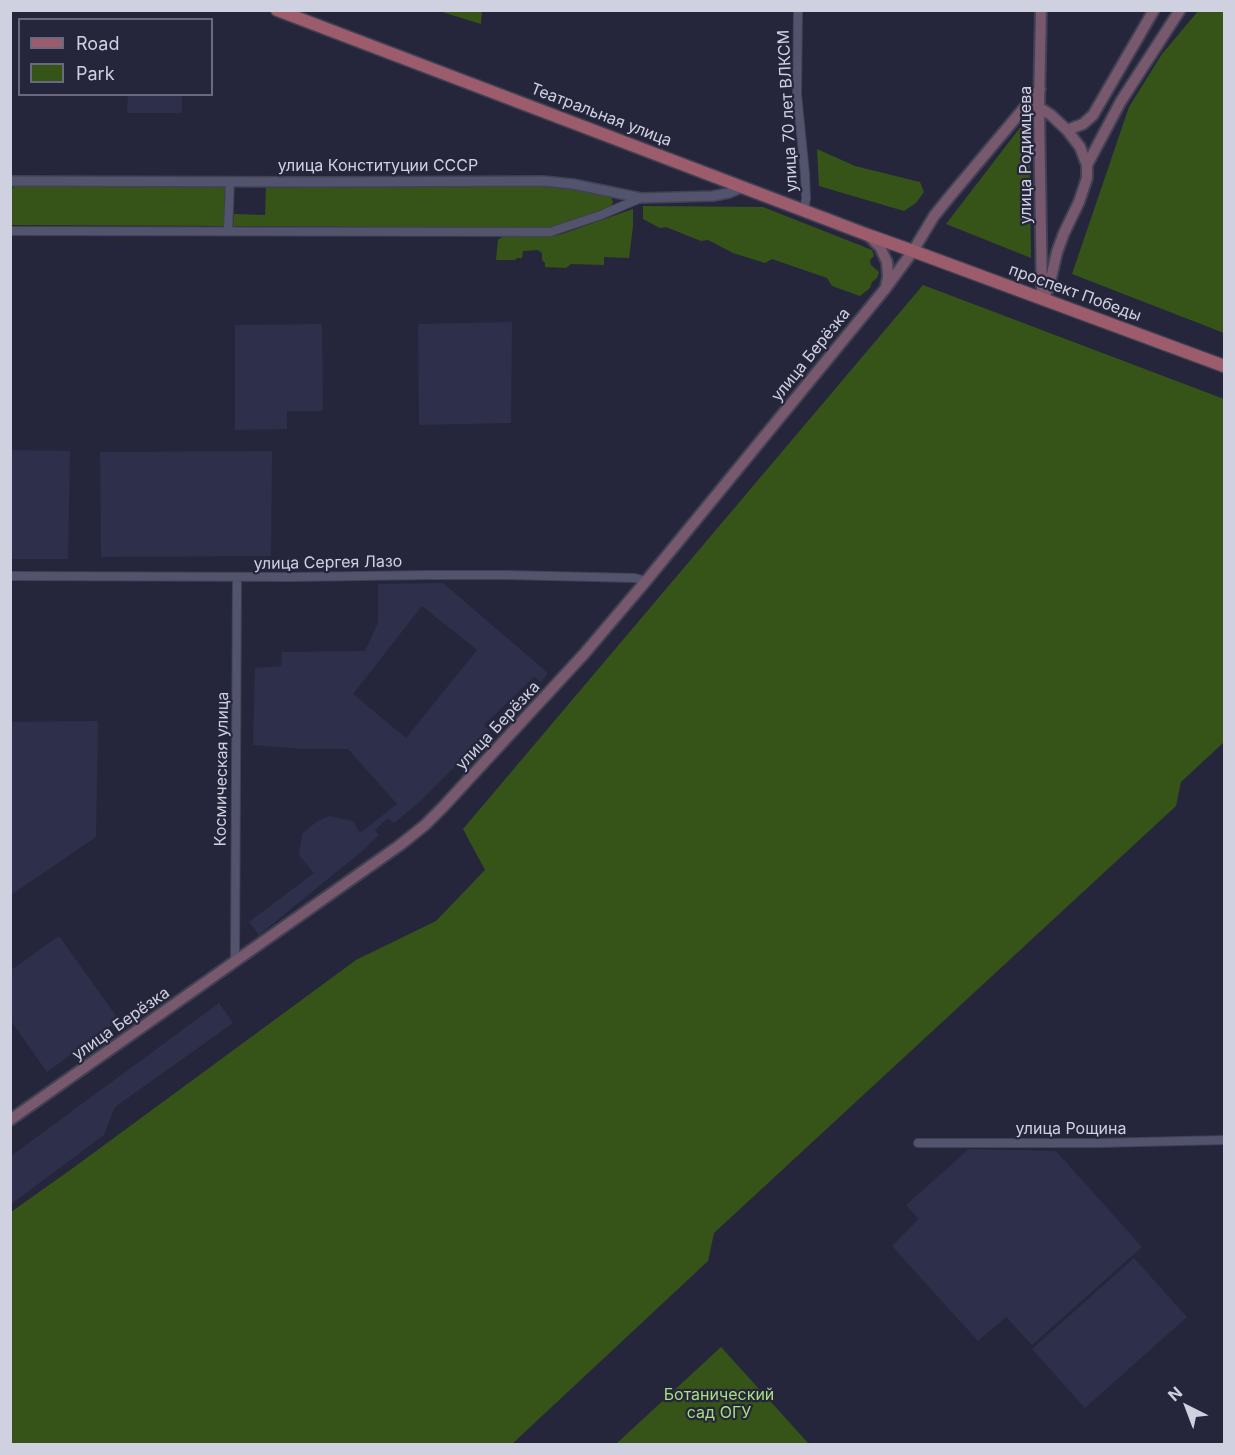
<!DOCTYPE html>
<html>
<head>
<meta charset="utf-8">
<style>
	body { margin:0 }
	#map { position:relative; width:1235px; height:1455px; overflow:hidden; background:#25263c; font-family:Inter,sans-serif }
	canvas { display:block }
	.frame { position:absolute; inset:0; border:12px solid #d0d1e0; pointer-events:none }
	.legend { position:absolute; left:18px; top:18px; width:195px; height:78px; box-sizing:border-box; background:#25263c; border:2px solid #696a7e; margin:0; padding:8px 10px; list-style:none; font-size:18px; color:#d0d1e0 }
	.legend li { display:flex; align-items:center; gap:12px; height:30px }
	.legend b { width:30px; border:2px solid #696a7e }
	.north { position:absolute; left:1157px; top:1377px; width:60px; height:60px; -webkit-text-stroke:4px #25263c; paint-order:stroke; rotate:318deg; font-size:16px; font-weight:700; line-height:24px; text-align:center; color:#d0d1e0 }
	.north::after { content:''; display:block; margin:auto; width:21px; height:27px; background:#d0d1e0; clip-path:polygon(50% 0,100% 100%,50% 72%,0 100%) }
</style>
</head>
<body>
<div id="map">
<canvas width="1235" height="1455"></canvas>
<div class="frame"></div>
<ul class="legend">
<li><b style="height:8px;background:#9c5c6b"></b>Road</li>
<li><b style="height:16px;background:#365418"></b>Park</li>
</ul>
<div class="north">N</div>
</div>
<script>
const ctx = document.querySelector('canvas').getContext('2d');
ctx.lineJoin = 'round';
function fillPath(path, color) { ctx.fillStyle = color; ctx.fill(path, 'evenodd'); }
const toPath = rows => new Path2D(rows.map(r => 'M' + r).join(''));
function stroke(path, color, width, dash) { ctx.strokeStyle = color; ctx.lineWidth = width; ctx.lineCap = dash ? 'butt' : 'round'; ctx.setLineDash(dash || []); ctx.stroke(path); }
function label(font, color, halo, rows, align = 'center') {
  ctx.font = font + ' Inter,sans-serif'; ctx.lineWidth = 4.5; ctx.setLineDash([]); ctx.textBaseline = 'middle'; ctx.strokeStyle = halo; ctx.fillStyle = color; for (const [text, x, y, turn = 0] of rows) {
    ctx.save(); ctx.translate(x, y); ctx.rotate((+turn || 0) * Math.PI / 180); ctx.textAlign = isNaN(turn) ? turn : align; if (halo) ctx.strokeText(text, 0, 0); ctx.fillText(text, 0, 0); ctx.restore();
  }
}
fillPath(toPath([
	[128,95,182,95,182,113,127,113],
	[512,322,511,423,419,425,418,324],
	[322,324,323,411,287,411,287,429,235,430,235,325],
	[11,450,70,451,68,559,11,559],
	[272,451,271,556,101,557,100,452],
	[443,583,548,673,541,682,534,677,484,725,490,731,416,805,394,823,388,818,375,830,379,835,361,852,259,935,249,922,314,873,299,855,302,834,316,822,329,816,353,821,360,833,397,804,348,749,301,749,253,745,255,668,281,666,282,652,365,651,378,623,378,584],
	[422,606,477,650,406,738,353,694],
	[98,721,96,837,11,895,11,722],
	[59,936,119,1020,47,1072,11,1021,11,970],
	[219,1003,233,1023,115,1107,104,1135,11,1204,11,1156],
	[969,1149,1056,1151,1142,1247,1032,1345,1006,1317,978,1341,892,1246,919,1219,906,1205],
	[1134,1258,1187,1317,1085,1408,1032,1349]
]), '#2e2f4b');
fillPath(toPath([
	[1199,10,1224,11,1224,333,1072,274,1129,107,1162,54],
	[439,11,482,11,481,24],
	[1029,116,1031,258,946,224],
	[817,149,855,166,920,182,924,192,916,203,904,211,819,186],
	[16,186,219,186,225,188,224,226,11,225,11,189],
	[266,186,567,187,611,197,613,202,611,206,563,224,545,228,233,226,234,214,265,215],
	[643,206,763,207,872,250,874,256,870,260,871,265,879,272,877,278,872,282,870,288,860,296,832,286,827,278,772,259,765,263,733,253,708,240,701,241,666,227,660,228,643,219],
	[633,209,633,226,629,258,604,257,604,265,571,264,566,268,545,267,545,263,542,260,542,253,538,250,523,251,522,258,517,258,515,260,496,260,498,240,503,236,552,236,562,234],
	[923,285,1224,399,1224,742,1181,782,1176,806,714,1233,708,1261,512,1444,11,1444,11,1212,73,1168,356,960,436,921,485,870,463,829],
	[721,1347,809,1444,616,1444]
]), '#365418');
const minor = toPath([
	[798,10,797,94,805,174,806,199,804,211],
	[10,231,550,232,601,215,641,198],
	[228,231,230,181],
	[10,576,292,577,428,575,508,575,635,578,646,581],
	[235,961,237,577],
	[918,1143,1099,1143,1224,1140]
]);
const tertiary = toPath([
	[10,181,320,182,543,181,573,184,641,198,713,196,729,193,743,187]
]);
const secondary = toPath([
	[1041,10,1039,107,1042,298],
	[1037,106,1051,115,1067,130,1080,147,1087,165,1087,178,1079,202,1064,233,1057,252,1049,287,1044,296],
	[1067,130,1083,124,1093,115,1154,10],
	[1087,165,1121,101,1180,10],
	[869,236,880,247,887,262,888,277,886,286],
	[10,1120,400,845,425,825,443,807,584,654,646,581,885,289,913,251,934,216,951,195,1040,89]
]);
const primary = toPath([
	[277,10,868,235,913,251,1224,366]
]);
stroke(minor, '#414154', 10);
stroke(tertiary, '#414154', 12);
stroke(secondary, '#414154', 14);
stroke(primary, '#414154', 15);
stroke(minor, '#52546d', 8);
stroke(tertiary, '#52546d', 9);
stroke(secondary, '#77586c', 10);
stroke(primary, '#9c5c6b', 12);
label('16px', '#d0d1e0', '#25263c', [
	["улица 70 лет ВЛКСМ",788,111,-93],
	["Театральная улица",601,115,21],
	["улица Родимцева",1026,155,-90],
	["улица Конституции СССР",378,166],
	["проспект Победы",1075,293,20],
	["улица Берёзка",811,355,-51],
	["улица Сергея Лазо",328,563,-1],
	["улица Берёзка",498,726,-47],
	["Космическая улица",222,769,-89],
	["улица Берёзка",121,1024,-35],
	["улица Рощина",1071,1129]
]);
label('16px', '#aadf7d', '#25263c', [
	["Ботанический",719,1395],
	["сад ОГУ",719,1413]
]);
</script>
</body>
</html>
